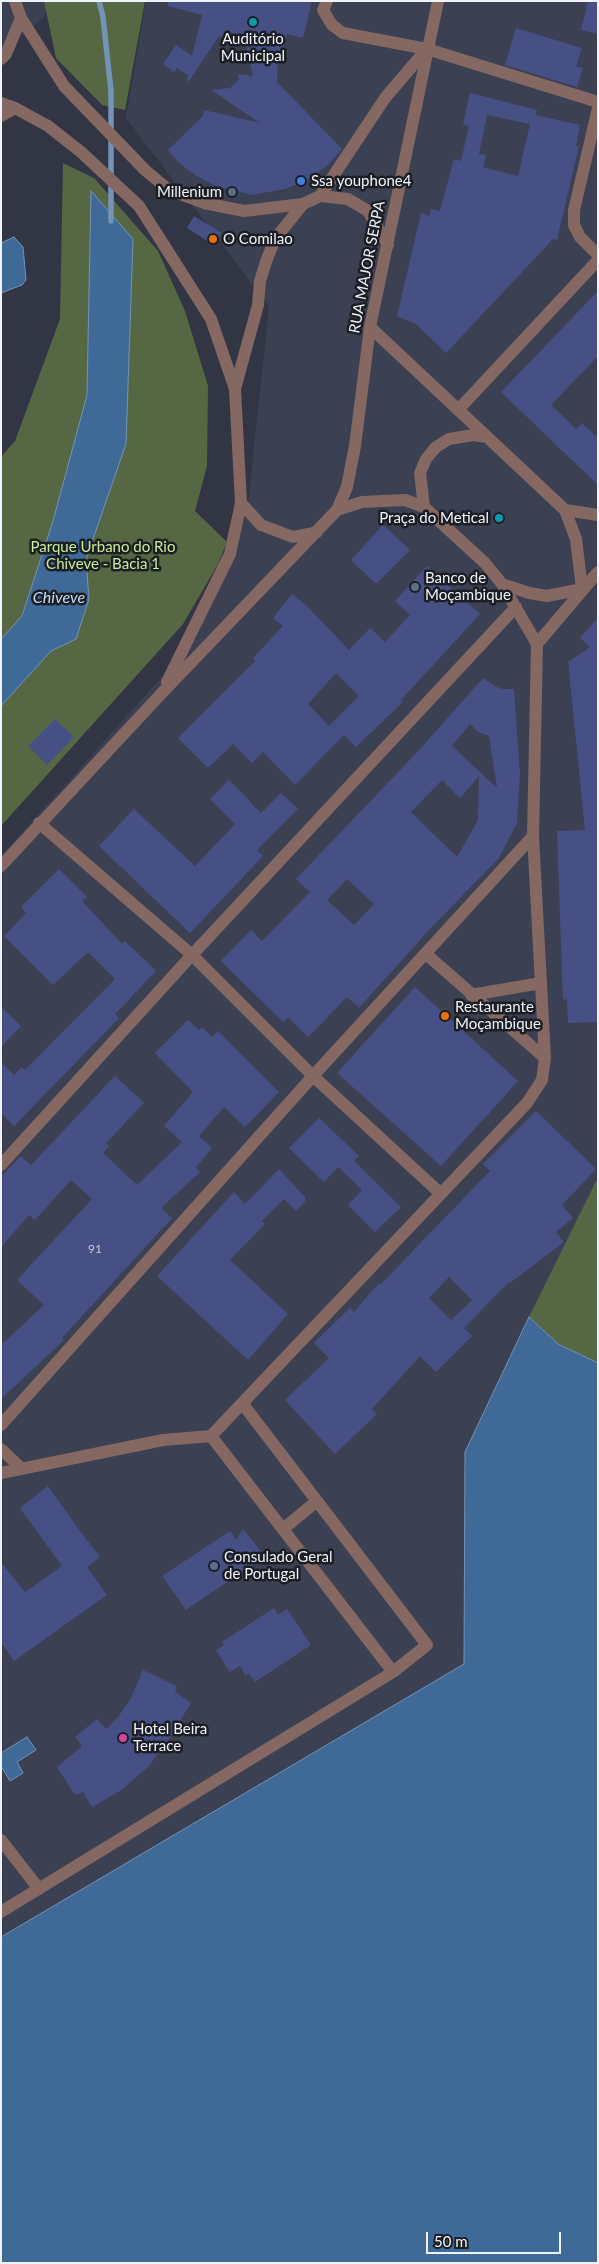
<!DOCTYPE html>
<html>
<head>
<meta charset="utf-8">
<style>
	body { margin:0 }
	#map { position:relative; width:599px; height:2264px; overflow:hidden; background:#323644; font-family:Lato,sans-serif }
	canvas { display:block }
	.frame { position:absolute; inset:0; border:2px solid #f0f3fc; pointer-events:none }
	.scale { position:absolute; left:426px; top:2232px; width:135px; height:22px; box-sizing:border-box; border:2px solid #f0f3fc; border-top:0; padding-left:6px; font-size:15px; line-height:18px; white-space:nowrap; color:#f0f3fc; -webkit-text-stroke:4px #1c1e24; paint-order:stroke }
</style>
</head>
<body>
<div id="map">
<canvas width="599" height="2264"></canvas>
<div class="frame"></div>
<div class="scale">50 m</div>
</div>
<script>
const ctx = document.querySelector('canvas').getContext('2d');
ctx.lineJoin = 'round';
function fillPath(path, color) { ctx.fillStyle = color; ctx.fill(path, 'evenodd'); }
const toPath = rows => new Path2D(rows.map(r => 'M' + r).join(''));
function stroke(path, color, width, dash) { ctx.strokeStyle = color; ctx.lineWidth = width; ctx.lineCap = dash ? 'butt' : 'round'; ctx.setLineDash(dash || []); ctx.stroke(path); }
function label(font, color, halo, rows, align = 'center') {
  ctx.font = font + ' Lato,sans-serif'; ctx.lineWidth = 5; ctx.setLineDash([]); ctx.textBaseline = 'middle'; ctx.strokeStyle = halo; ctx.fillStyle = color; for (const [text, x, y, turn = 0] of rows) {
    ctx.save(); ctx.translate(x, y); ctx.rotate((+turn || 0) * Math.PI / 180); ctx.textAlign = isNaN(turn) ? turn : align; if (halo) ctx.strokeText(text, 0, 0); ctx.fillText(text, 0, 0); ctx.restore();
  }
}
fillPath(toPath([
	[1,1,44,1,48,13,1,54],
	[146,1,598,1,598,1177,465,1452,464,1664,1,1937,1,856,196,639,248,506,269,306,126,118]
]), '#3b4053');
fillPath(toPath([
	[44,1,145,1,125,110,102,105,56,58],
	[63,163,94,178,158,251,185,311,208,386,207,466,195,511,227,542,218,564,183,624,1,826,1,457,15,441,60,319],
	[598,1177,598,1363,558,1344,529,1317]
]), '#566843');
const water = toPath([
	[91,191,133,239,126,444,86,559,89,599,76,639,51,651,1,706,1,639,22,616,53,521,87,395,91,191],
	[14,237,23,247,26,280,22,285,1,293,1,243,14,237],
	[529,1317,558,1344,598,1363,598,2263,1,2263,1,1937,464,1664,465,1452,529,1317],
	[27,1737,36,1750,17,1762,23,1773,10,1781,1,1766,1,1753,27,1737]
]);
fillPath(water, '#3f6a98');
stroke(water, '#7493b6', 1);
stroke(toPath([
	[99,1,103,17,111,91,111,221]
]), '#7493b6', 5.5);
fillPath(toPath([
	[168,1,312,1,303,38,287,34,281,57,278,56,277,82,342,149,328,165,307,180,285,189,252,195,214,185,195,175,178,162,168,150,203,116,204,110,260,123,211,90,230,88,239,80,238,74,253,76,246,45,219,36,187,84,188,75,177,68,174,72,163,64,176,45,192,56,202,15,168,6],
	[588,1,598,1,598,34,581,30],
	[516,28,582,48,576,66,583,68,577,87,505,65],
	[470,93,537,110,536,115,580,125,576,146,579,146,557,240,553,239,446,353,416,324,397,316,421,213,430,216,431,209,440,211,454,159,461,161,469,126,463,124],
	[487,115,530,124,518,176,483,167,486,155,479,154],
	[194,216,222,233,214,245,187,228],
	[598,291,598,356,551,405,576,429,582,423,598,438,598,485,501,392],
	[383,525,410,550,376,584,351,560],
	[427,566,480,614,401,700,403,702,356,747,344,735,295,785,263,752,252,763,233,744,208,768,178,738,255,661,253,658,283,626,273,618,292,594,306,605,349,650,370,628,385,642,410,615,395,601],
	[336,673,359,696,329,726,308,704],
	[598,618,598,1022,568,1023,567,999,563,1000,557,831,585,830,568,662,590,647,580,638],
	[483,678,494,686,503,689,514,689,520,774,517,823,499,858,427,932,359,1008,347,997,308,1037,288,1017,283,1022,221,961,251,930,262,941,310,892,296,879,423,746],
	[470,724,478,732,489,736,497,788,452,746],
	[479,776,478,820,457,857,411,812,442,780,460,798],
	[347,879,374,904,354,925,327,900],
	[55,719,74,737,47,765,28,746],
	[229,780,261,813,281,793,298,809,257,850,263,856,190,933,99,846,134,809,195,866,235,824,210,799],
	[59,869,87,897,82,901,122,944,125,941,156,971,115,1014,119,1018,14,1126,1,1113,1,1062,14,1075,22,1067,25,1070,115,979,88,952,53,985,4,936,26,913,21,907],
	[415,987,518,1081,441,1166,337,1073],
	[1,1007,21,1026,1,1047],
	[188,1020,199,1030,202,1027,212,1037,218,1031,279,1092,245,1127,224,1107,199,1136,212,1148,196,1167,200,1172,161,1208,172,1218,62,1338,64,1340,1,1399,1,1345,44,1305,17,1280,92,1199,71,1180,35,1220,29,1215,1,1247,1,1177,21,1156,31,1165,115,1076,144,1103,106,1143,109,1146,103,1153,137,1185,182,1142,164,1126,193,1092,155,1053],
	[536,1111,596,1169,562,1205,573,1218,556,1232,564,1242,510,1283,509,1282,464,1328,472,1336,436,1372,420,1356,372,1409,377,1414,335,1454,285,1400,329,1358,314,1343,350,1308,354,1312,379,1283,381,1284,490,1171,483,1164],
	[449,1277,472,1300,451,1320,429,1298],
	[319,1118,359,1156,354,1161,401,1207,375,1232,348,1205,362,1190,338,1167,324,1182,289,1148],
	[279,1169,305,1197,305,1202,296,1211,284,1199,262,1221,265,1224,230,1260,288,1314,248,1360,157,1276,234,1192,245,1204],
	[48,1486,80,1531,100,1557,87,1567,107,1595,14,1661,1,1642,1,1562,25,1592,62,1566,20,1508],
	[243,1529,265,1556,186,1610,162,1576,230,1531,236,1540],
	[274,1608,278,1615,287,1609,311,1645,255,1682,249,1673,246,1676,240,1666,230,1672,216,1650,224,1645,222,1642],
	[143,1670,177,1686,175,1692,191,1703,169,1739,148,1767,120,1791,92,1807,83,1792,75,1795,57,1767,82,1746,75,1737,97,1719,106,1729,118,1717,130,1700]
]), '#465085');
stroke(toPath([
	[15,1,21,18,64,86,145,170,169,190,204,203,244,211,303,204,320,196,348,199,368,211,388,245],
	[327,1,323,10,332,25,343,33,427,49,598,102],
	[1,59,6,54,21,18],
	[1,103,15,108,48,126,81,152,139,206,211,319,235,389,241,503,230,554,167,682],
	[598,108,574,210,574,225,580,237,598,255],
	[1,116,15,108],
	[320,196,385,98,425,51],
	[370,327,565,510,576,539,582,589],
	[235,389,258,305,260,281,267,259,275,239,303,204],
	[458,410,598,260],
	[241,503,261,525,293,537,317,532],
	[424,507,420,473,426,459,436,447,449,439,473,435,487,437],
	[565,510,598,515],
	[502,584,529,593,547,596,582,589],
	[537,644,598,572],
	[39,823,192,955,313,1076,440,1193],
	[1,866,161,694,337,510,347,487,355,446,370,327,438,1],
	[426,954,545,1058],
	[471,995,541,983],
	[1,1165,192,955,516,607],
	[1,1425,313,1076,533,836],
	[211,1436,393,1672],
	[1,1449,21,1468],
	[1,1473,163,1440,211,1436,527,1103,542,1080,545,1058,533,836,537,644,502,584,485,563,424,507,405,500,362,502,337,510],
	[283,1529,317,1501],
	[1,1840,39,1889],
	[1,1912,393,1672,427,1645,242,1403]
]), '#856861', 12);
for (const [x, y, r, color] of [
	[253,22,5,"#0f9aa8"],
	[301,181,5,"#3f7fe0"],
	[232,192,5,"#5c6f8a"],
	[213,239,5,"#e8710a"],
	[499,518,5,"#0f9aa8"],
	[415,587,5,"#5c6f8a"],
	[445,1016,5,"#e8710a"],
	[214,1566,5,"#5c6f8a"],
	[123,1738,5,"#d1479c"]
]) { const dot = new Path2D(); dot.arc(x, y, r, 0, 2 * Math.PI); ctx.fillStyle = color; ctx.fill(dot); stroke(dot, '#1c1e24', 2); }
label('12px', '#c6cade', null, [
	["91",95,1249]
]);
label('15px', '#f0f3fc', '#1c1e24', [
	["Auditório",253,39,"center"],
	["Municipal",253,56,"center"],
	["Ssa youphone4",311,181],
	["Millenium",222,192,"right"],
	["O Comilao",223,239],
	["Praça do Metical",489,518,"right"],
	["Banco de",425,578],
	["Moçambique",425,595],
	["Restaurante",455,1007],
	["Moçambique",455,1024],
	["Consulado Geral",224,1557],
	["de Portugal",224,1574],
	["Hotel Beira",133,1729],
	["Terrace",133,1746]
], 'left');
label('15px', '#f0f3fc', '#1c1e24', [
	["RUA MAJOR SERPA",367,267,-79]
]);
label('15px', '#c4ed9a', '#1c1e24', [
	["Parque Urbano do Rio",103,547],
	["Chiveve - Bacia 1",103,564]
]);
label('italic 16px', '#c3dcf8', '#1c1e24', [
	["Chiveve",59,598]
]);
</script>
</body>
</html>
